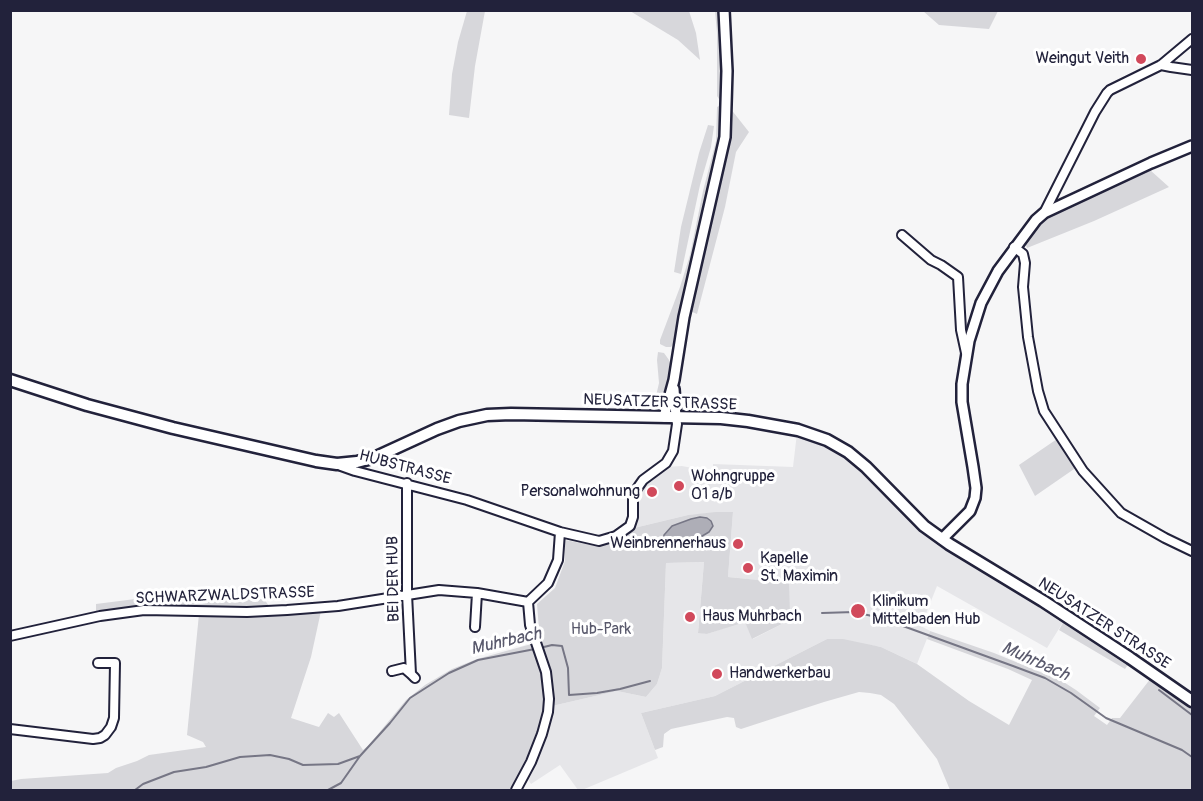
<!DOCTYPE html>
<html>
<head>
<meta charset="utf-8">
<style>
	body { margin:0 }
	#map { position:relative; width:1203px; height:801px; overflow:hidden; background:#f6f6f7; font-family:Pangolin,sans-serif }
	canvas { display:block }
	.frame { position:absolute; inset:0; border:12px solid #22223b; pointer-events:none }
</style>
</head>
<body>
<div id="map">
<canvas width="1203" height="801"></canvas>
<div class="frame"></div>
</div>
<script>
const ctx = document.querySelector('canvas').getContext('2d');
ctx.lineJoin = 'round';
function fillPath(path, color) { ctx.fillStyle = color; ctx.fill(path, 'evenodd'); }
const toPath = rows => new Path2D(rows.map(r => 'M' + r).join(''));
function stroke(path, color, width, dash) { ctx.strokeStyle = color; ctx.lineWidth = width; ctx.lineCap = dash ? 'butt' : 'round'; ctx.setLineDash(dash || []); ctx.stroke(path); }
function label(font, color, halo, rows, align = 'center') {
  ctx.font = font + ' Pangolin,sans-serif'; ctx.lineWidth = 6; ctx.setLineDash([]); ctx.textBaseline = 'middle'; ctx.strokeStyle = halo; ctx.fillStyle = color; for (const [text, x, y, turn = 0] of rows) {
    ctx.save(); ctx.translate(x, y); ctx.rotate((+turn || 0) * Math.PI / 180); ctx.textAlign = isNaN(turn) ? turn : align; if (halo) ctx.strokeText(text, 0, 0); ctx.fillText(text, 0, 0); ctx.restore();
  }
}
fillPath(toPath([
	[797,433,837,450,864,469,919,527,1065,619,1047,648,937,586,921,626,930,631,917,664,881,647,827,639,715,696,641,713,658,758,582,790,578,790,560,765,531,784,526,776,552,706,617,691,646,697,657,684,662,668,666,563,704,562,698,632,707,634,745,621,753,639,786,622,789,616,788,583,728,577,733,512,688,515,634,528,636,495,641,484,665,467,682,466,713,472,713,464,793,467]
]), '#e6e6e9');
fillPath(toPath([
	[467,11,485,11,475,66,469,118,449,115,452,74,458,42],
	[630,11,689,11,696,33,700,60,678,40],
	[715,11,719,11,721,22,722,99,719,99,717,96,717,33],
	[923,11,998,11,989,29,939,25],
	[719,106,723,109,721,132,718,151,675,342,671,347,666,347,660,344,660,340,680,287,690,255,703,191,716,141,717,107],
	[730,108,749,132,736,152,725,207,697,314,690,311,722,178,728,139],
	[708,125,714,126,711,147,700,185,681,274,674,272,681,227,699,153],
	[1150,170,1169,187,1094,221,1027,248,1024,241,1039,223,1049,216],
	[658,352,664,353,669,360,670,363,661,407,656,411,656,396,659,383,657,360],
	[1057,439,1077,467,1035,496,1019,465],
	[716,512,733,512,728,577,789,583,790,615,786,622,752,639,745,622,707,634,698,633,704,562,666,563,662,668,657,684,646,697,617,691,552,706,550,674,540,642,537,604,555,588,565,561,565,540,596,546,618,540,634,528,688,515],
	[143,598,264,599,269,606,164,606,137,607,96,612,96,604],
	[321,611,311,657,291,718,319,727,328,713,334,717,339,713,363,750,369,745,406,700,425,685,452,669,477,659,535,643,542,665,546,708,544,719,527,764,511,790,11,790,11,781,21,779,108,773,116,768,137,761,149,755,206,747,203,742,187,735,199,614,269,615],
	[1065,619,1129,663,1125,669,1059,630],
	[930,631,994,653,1062,681,1076,690,1100,708,1094,716,1107,725,1112,718,1120,718,1151,678,1192,707,1192,790,950,790,937,759,894,704,881,695,870,693,859,692,824,702,741,729,736,727,734,718,727,717,671,729,664,734,663,747,655,750,641,713,715,696,827,639,843,639,881,647,917,664,969,701,1009,725,1032,680,1008,669,927,639]
]), '#d7d7db');
const water = toPath([
	[700,517,707,518,711,521,713,526,709,532,682,548,675,550,664,546,663,541,664,535,672,526,691,519,700,517]
]);
fillPath(water, '#aeaeb7');
stroke(water, '#767685', 1.5);
stroke(toPath([
	[822,613,854,612,881,618,1013,666,1045,678,1071,693,1106,718,1182,750,1192,757],
	[540,648,552,645,562,646,568,668,569,695,597,693,620,689,650,681],
	[1159,690,1192,715],
	[135,790,143,784,174,772,206,767,240,757,270,755,289,759,303,765,338,764,360,756,390,723,410,698,449,673,478,660,535,649],
	[328,790,341,783,360,756]
]), '#767685', 2);
const minor = toPath([
	[1161,65,1171,67,1192,70],
	[1044,213,1095,112,1107,93,1110,90,1161,65,1192,39],
	[902,235,931,260,941,265,958,277,961,330,966,353],
	[1014,247,1023,254,1025,263,1023,287,1028,337,1038,391,1044,411,1083,471,1121,513,1165,538,1192,551],
	[341,466,355,471,467,500,560,532,599,541,616,536,630,526,633,517,633,500,636,490,643,480,666,463,673,451,677,424,676,417],
	[407,483,407,594,411,674,415,678],
	[528,602,548,583,558,560,560,532],
	[475,627,477,593],
	[10,636,100,616,144,610,247,612,287,610,338,606,439,590,477,593,528,602],
	[392,671,404,668,411,674],
	[10,729,93,739,100,738,105,735,111,727,114,718,115,663,98,663],
	[516,790,531,762,542,734,548,712,549,699,546,672,530,625,528,602]
]);
const tertiary = toPath([
	[674,389,676,417],
	[664,417,674,380,684,317,725,137,727,71,724,10],
	[942,539,970,511,975,498,976,488,973,467,962,402,962,384,969,341,981,303,998,271,1036,220,1044,213,1151,163,1192,146]
]);
const secondary = toPath([
	[10,380,87,405,173,428,316,461,337,464,357,462,376,457,437,429,459,421,487,415,511,414,721,418,748,421,798,430,827,440,848,452,866,467,924,526,949,544,1043,601,1130,658,1192,701]
]);
stroke(minor, '#22223b', 12);
stroke(tertiary, '#22223b', 14);
stroke(secondary, '#22223b', 15);
stroke(minor, '#fff', 8);
stroke(tertiary, '#fff', 9);
stroke(secondary, '#fff', 10);
for (const [x, y, r, color] of [
	[1141,59,6,"#d1495b"],
	[679,486,6,"#d1495b"],
	[652,492,6,"#d1495b"],
	[738,544,6,"#d1495b"],
	[748,568,6,"#d1495b"],
	[858,611,8,"#d1495b"],
	[690,617,6,"#d1495b"],
	[717,674,6,"#d1495b"]
]) { const dot = new Path2D(); dot.arc(x, y, r, 0, 2 * Math.PI); ctx.fillStyle = color; ctx.fill(dot); stroke(dot, '#fff', 2); }
label('16px', '#22223b', '#fff', [
	["Weingut Veith",1129,59,"right"],
	["Wohngruppe",691,477],
	["01 a/b",691,495],
	["Personalwohnung",640,492,"right"],
	["Weinbrennerhaus",726,544,"right"],
	["Kapelle",760,559],
	["St. Maximin",760,577],
	["Klinikum",872,602],
	["Mittelbaden Hub",872,620],
	["Haus Muhrbach",702,617],
	["Handwerkerbau",729,674]
], 'left');
label('16px', '#22223b', '#fff', [
	["NEUSATZER STRASSE",660,403,2],
	["HUBSTRASSE",405,468,15],
	["BEI DER HUB",394,579,-91],
	["SCHWARZWALDSTRASSE",225,596,-2],
	["NEUSATZER STRASSE",1104,624,33]
]);
label('16px', '#58586b', '#fff', [
	["Hub-Park",601,630]
]);
label('italic 18px', '#5a5a6d', '#fff', [
	["Muhrbach",506,642,-13],
	["Muhrbach",1035,662,24]
]);
</script>
</body>
</html>
